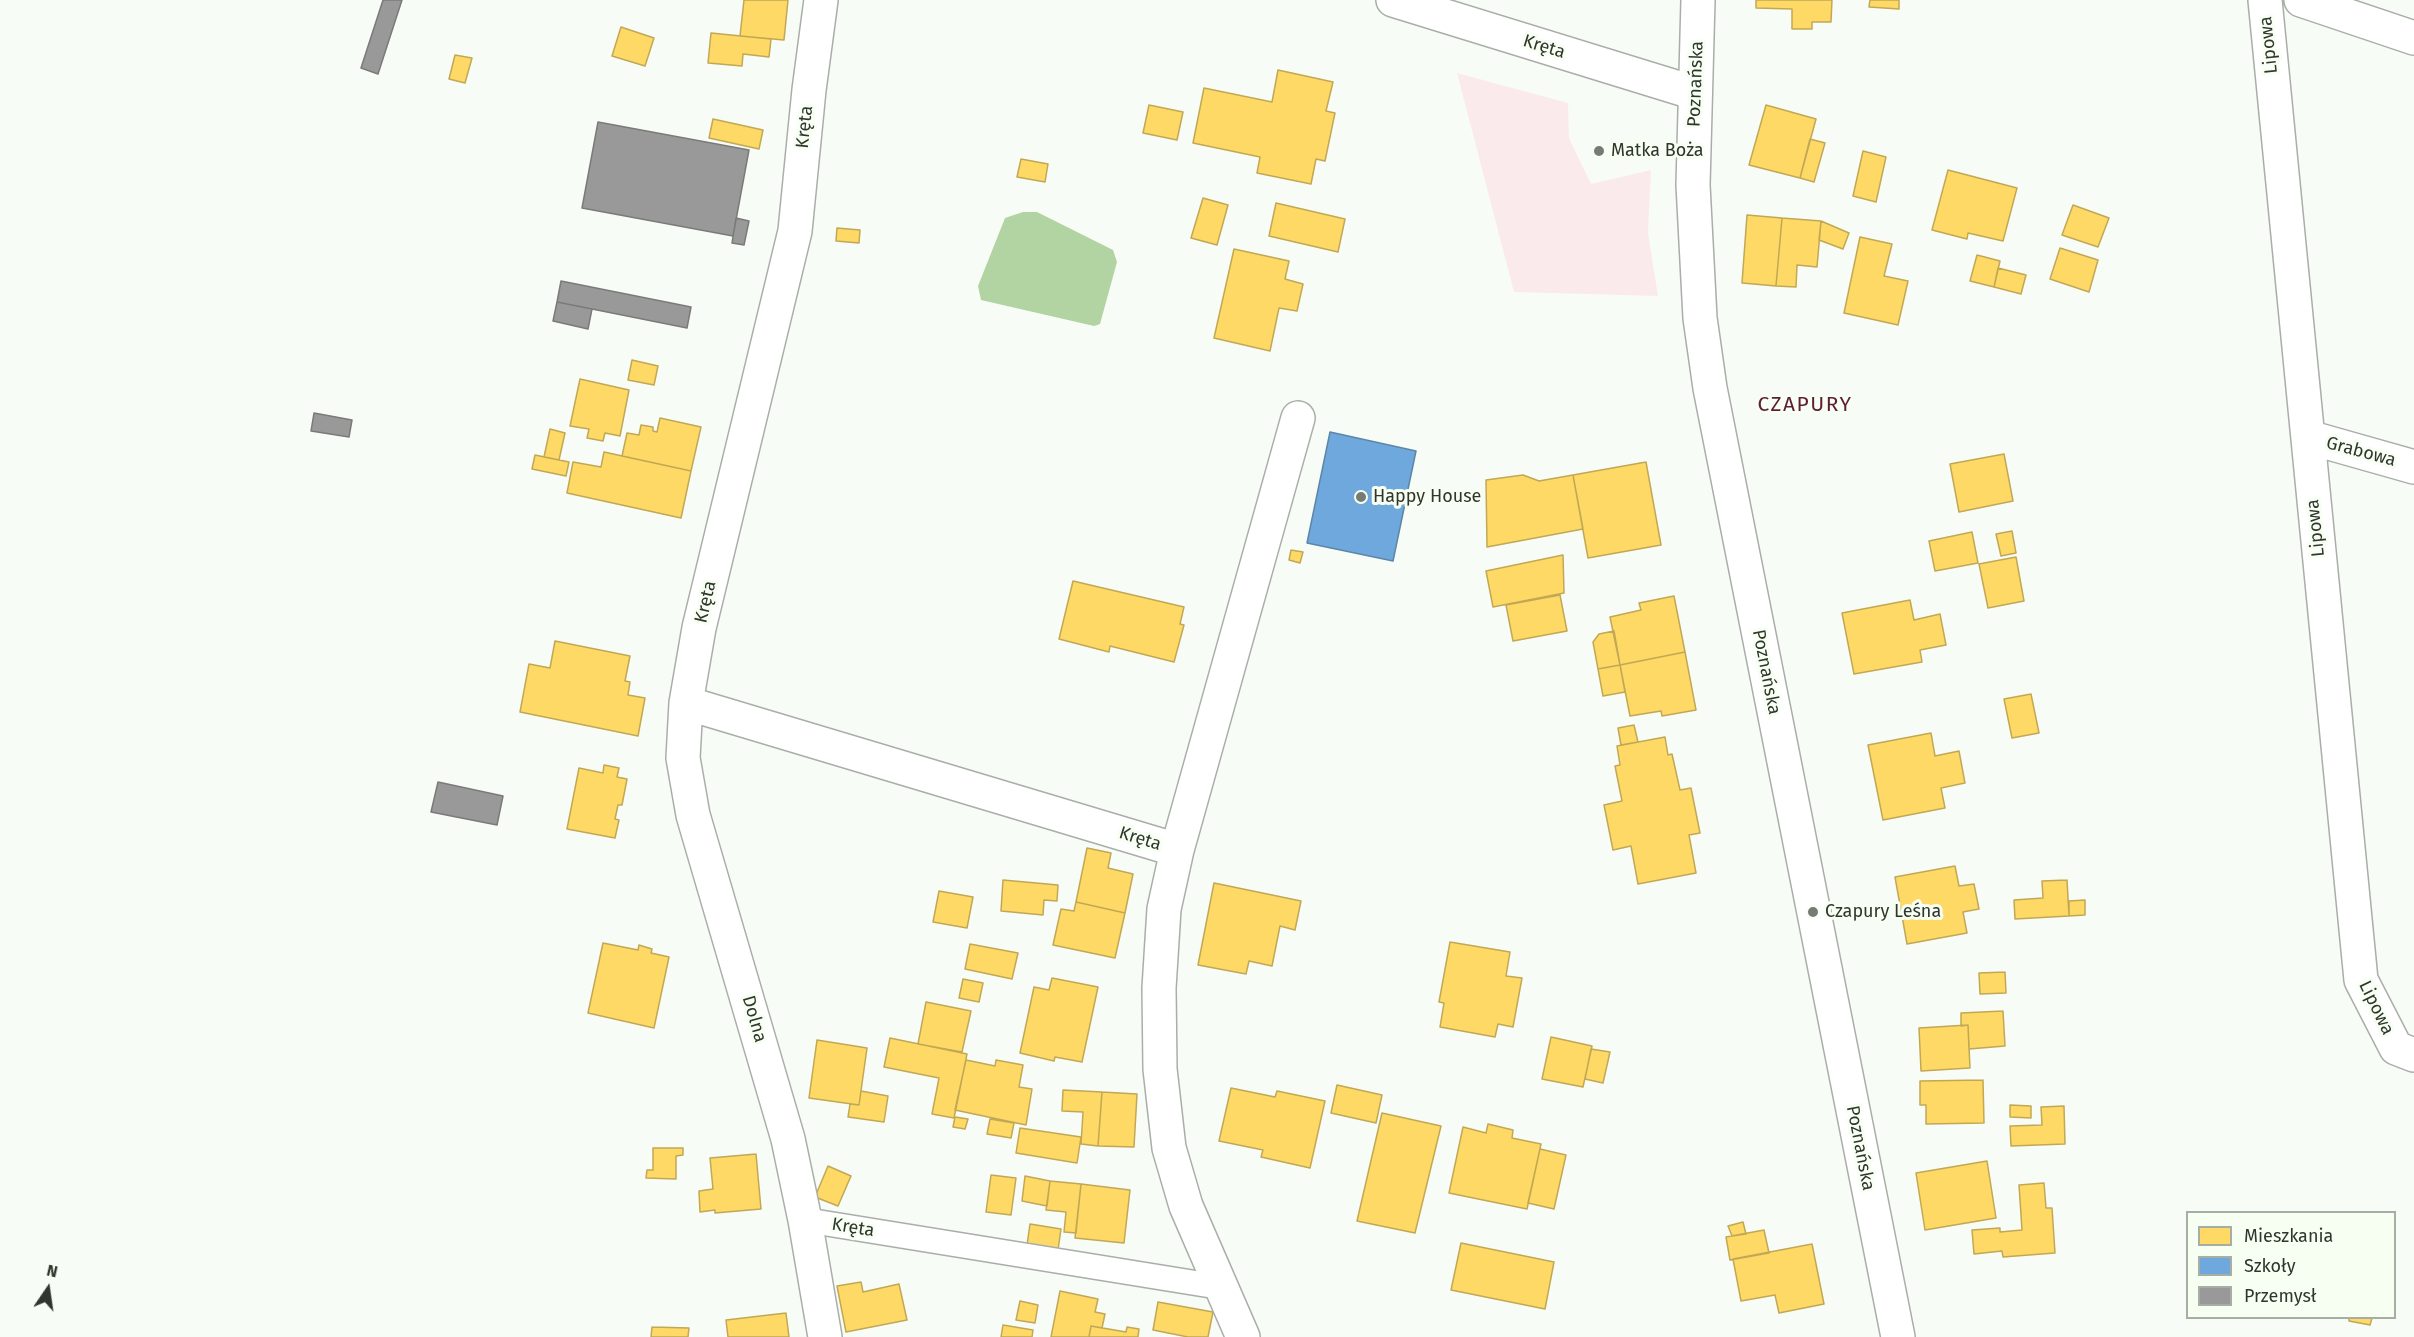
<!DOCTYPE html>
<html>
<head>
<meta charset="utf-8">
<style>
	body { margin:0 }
	#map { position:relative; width:2414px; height:1337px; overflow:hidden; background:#f8fcf6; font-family:"Fira Sans",sans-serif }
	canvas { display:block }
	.legend { position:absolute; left:2186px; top:1211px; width:210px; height:108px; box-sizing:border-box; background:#f7fff3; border:2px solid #a7aea4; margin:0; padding:8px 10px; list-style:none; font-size:18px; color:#30352e }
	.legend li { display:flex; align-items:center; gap:12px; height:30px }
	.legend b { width:30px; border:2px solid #a7aea4 }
	.north { position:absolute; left:18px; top:1259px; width:60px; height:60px; -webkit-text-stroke:4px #f7fff3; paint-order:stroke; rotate:13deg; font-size:16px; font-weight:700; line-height:24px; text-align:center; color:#30352e }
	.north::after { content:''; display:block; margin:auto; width:21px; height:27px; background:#30352e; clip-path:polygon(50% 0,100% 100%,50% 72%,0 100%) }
</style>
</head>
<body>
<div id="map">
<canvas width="2414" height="1337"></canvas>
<ul class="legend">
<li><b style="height:16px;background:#ffd966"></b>Mieszkania</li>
<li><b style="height:16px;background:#6fa8dc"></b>Szkoły</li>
<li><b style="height:16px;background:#999"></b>Przemysł</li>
</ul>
<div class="north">N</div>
</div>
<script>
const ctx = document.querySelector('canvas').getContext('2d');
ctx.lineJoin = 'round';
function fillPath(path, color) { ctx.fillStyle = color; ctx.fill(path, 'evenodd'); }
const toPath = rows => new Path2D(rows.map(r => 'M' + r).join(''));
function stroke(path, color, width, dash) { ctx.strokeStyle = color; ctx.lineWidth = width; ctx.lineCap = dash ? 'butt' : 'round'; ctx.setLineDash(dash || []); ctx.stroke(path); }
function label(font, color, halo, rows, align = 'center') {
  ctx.font = font + ' "Fira Sans",sans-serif'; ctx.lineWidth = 6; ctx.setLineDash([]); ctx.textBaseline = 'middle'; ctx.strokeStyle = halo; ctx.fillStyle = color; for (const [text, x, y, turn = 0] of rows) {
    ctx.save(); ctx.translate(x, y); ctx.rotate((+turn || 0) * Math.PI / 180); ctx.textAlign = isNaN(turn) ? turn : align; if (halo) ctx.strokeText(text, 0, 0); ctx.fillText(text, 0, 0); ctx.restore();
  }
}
fillPath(toPath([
	[1457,73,1568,103,1569,138,1591,184,1651,170,1648,233,1658,296,1514,292]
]), '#fbeaec');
fillPath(toPath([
	[1023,212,1037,212,1113,250,1117,262,1100,324,1094,326,981,300,978,286,1005,218]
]), '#b2d4a2');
const homes = toPath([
	[744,0,788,0,784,40,740,36,744,0],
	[1756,0,1832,0,1831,22,1812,22,1812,29,1792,29,1792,9,1756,8,1756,0],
	[1870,0,1899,0,1899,9,1869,7,1870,0],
	[621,27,654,38,645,66,612,56,621,27],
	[711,33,771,39,769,57,743,54,742,66,708,63,711,33],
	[455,55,472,58,465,83,449,79,455,55],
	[1278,70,1333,82,1326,111,1335,113,1325,161,1316,159,1311,184,1257,173,1260,157,1193,143,1204,88,1272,102,1278,70],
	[1149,105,1183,112,1177,140,1143,133,1149,105],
	[1766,105,1816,119,1800,178,1749,165,1766,105],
	[713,119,763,130,759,149,709,138,713,119],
	[1810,139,1825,143,1814,182,1800,178,1810,139],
	[1863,151,1886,157,1876,202,1853,196,1863,151],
	[1021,159,1048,164,1045,182,1017,177,1021,159],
	[1948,170,2017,188,2003,241,1968,233,1967,239,1932,230,1948,170],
	[1203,198,1228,205,1217,245,1191,238,1203,198],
	[1276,203,1345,219,1338,252,1269,236,1276,203],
	[2073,205,2109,218,2098,247,2062,235,2073,205],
	[1747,215,1782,218,1776,286,1742,283,1747,215],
	[1782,218,1821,221,1817,267,1797,265,1796,287,1776,286,1782,218],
	[1821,221,1849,233,1843,249,1819,240,1821,221],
	[837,228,860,230,859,243,836,241,837,228],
	[1860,237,1892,244,1884,276,1908,281,1898,325,1844,313,1860,237],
	[2060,248,2098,260,2089,292,2050,279,2060,248],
	[1234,249,1289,261,1285,279,1303,284,1297,311,1279,308,1270,351,1214,338,1234,249],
	[1977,255,2000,261,1994,287,1970,281,1977,255],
	[1998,268,2026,275,2021,294,1994,287,1998,268],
	[632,360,658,366,654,385,628,380,632,360],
	[580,379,629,390,620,436,605,433,603,441,587,438,589,429,570,426,580,379],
	[660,418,701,427,691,471,622,456,627,433,639,435,641,425,653,427,653,431,657,432,660,418],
	[550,429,565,433,559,460,544,457,550,429],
	[604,452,691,471,681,518,567,493,573,462,601,467,604,452],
	[2004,454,2013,501,1959,512,1950,464,2004,454],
	[535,455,569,462,566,476,532,469,535,455],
	[1646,462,1661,545,1588,558,1573,475,1646,462],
	[1523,475,1539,481,1573,475,1583,529,1487,547,1486,480,1523,475],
	[2012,531,2016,553,2001,556,1996,534,2012,531],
	[1972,532,1978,563,1935,571,1929,541,1972,532],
	[1291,550,1303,552,1300,563,1289,560,1291,550],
	[1563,555,1564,593,1493,607,1486,571,1563,555],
	[2016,557,2024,601,1988,608,1979,564,2016,557],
	[1073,581,1184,607,1180,624,1184,625,1174,662,1110,646,1109,652,1059,639,1073,581],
	[1560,595,1567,631,1513,641,1506,605,1560,595],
	[1674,596,1685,652,1620,665,1610,617,1641,610,1639,603,1674,596],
	[1910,600,1914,620,1940,614,1946,645,1920,650,1922,662,1854,674,1842,613,1910,600],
	[1614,631,1620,665,1598,669,1593,642,1599,634,1614,631],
	[555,641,630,656,625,681,630,682,628,695,645,698,638,736,520,712,529,664,550,668,555,641],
	[1685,652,1696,710,1662,716,1661,711,1630,716,1620,665,1685,652],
	[1620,665,1625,692,1603,696,1598,669,1620,665],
	[2031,694,2039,733,2012,738,2004,699,2031,694],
	[1634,725,1638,742,1621,745,1618,728,1634,725],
	[1931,733,1935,756,1959,751,1965,783,1941,788,1945,808,1883,820,1868,745,1931,733],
	[1665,737,1668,755,1672,754,1680,790,1691,788,1700,833,1689,835,1696,873,1638,884,1631,846,1613,850,1604,805,1622,801,1615,766,1620,765,1617,746,1665,737],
	[604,765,619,768,617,777,627,779,622,805,618,805,615,819,619,820,615,838,567,829,579,768,603,773,604,765],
	[1087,848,1111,853,1108,868,1133,874,1125,913,1076,902,1087,848],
	[1955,866,1959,886,1974,884,1979,909,1963,912,1967,933,1907,944,1895,877,1955,866],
	[1003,880,1058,885,1057,901,1044,900,1043,915,1001,911,1003,880],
	[2067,880,2069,916,2015,919,2014,900,2043,898,2042,881,2067,880],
	[1214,883,1301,901,1295,930,1280,926,1272,966,1249,961,1246,974,1198,965,1214,883],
	[939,891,973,897,967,928,933,922,939,891],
	[2085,900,2085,915,2069,916,2069,901,2085,900],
	[1076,902,1125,913,1115,958,1053,945,1061,909,1074,911,1076,902],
	[1450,942,1510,952,1506,976,1522,978,1513,1027,1498,1024,1495,1037,1440,1027,1444,1003,1439,1002,1450,942],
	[603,943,638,950,639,945,652,949,651,953,669,957,654,1028,588,1013,603,943],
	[970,944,1018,953,1012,979,965,969,970,944],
	[2005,972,2006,993,1980,994,1979,973,2005,972],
	[1052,978,1098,987,1082,1062,1055,1057,1054,1061,1020,1053,1034,987,1049,990,1052,978],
	[963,979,983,983,979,1002,959,998,963,979],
	[926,1002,971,1011,962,1052,918,1044,926,1002],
	[2003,1011,2005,1046,1969,1049,1968,1025,1961,1026,1961,1013,2003,1011],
	[1968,1025,1970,1068,1921,1071,1919,1028,1968,1025],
	[1551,1037,1592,1046,1583,1087,1542,1079,1551,1037],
	[890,1038,967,1054,954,1118,932,1114,939,1078,884,1067,890,1038],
	[817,1040,867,1048,859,1105,809,1098,817,1040],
	[1591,1049,1610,1052,1603,1083,1585,1079,1591,1049],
	[966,1060,995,1066,996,1060,1023,1065,1019,1087,1032,1089,1026,1125,955,1110,966,1060],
	[1983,1080,1984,1123,1926,1124,1926,1105,1920,1105,1920,1081,1983,1080],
	[1337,1085,1382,1095,1376,1123,1331,1113,1337,1085],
	[1231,1088,1275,1097,1277,1091,1325,1101,1310,1168,1261,1157,1263,1150,1219,1141,1231,1088],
	[1063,1090,1102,1092,1098,1146,1081,1144,1083,1112,1062,1111,1063,1090],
	[861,1091,888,1096,884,1122,848,1117,850,1104,859,1105,861,1091],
	[1102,1092,1137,1094,1134,1147,1098,1146,1102,1092],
	[2010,1105,2031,1106,2031,1118,2010,1117,2010,1105],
	[2064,1106,2065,1144,2011,1146,2010,1126,2042,1125,2041,1107,2064,1106],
	[1382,1113,1441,1126,1415,1233,1357,1221,1382,1113],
	[955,1117,968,1119,965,1129,953,1127,955,1117],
	[990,1119,1014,1123,1011,1138,987,1134,990,1119],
	[1488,1124,1513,1130,1512,1138,1541,1144,1527,1209,1449,1193,1463,1127,1486,1133,1488,1124],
	[1020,1128,1081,1137,1077,1163,1016,1153,1020,1128],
	[653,1148,683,1148,683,1155,676,1156,676,1179,646,1178,647,1170,653,1170,653,1148],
	[1540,1149,1566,1155,1554,1209,1528,1203,1540,1149],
	[756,1154,761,1209,715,1213,715,1210,700,1212,699,1191,713,1189,710,1158,756,1154],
	[1987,1161,1996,1218,1925,1230,1916,1173,1987,1161],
	[828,1166,851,1176,838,1206,815,1197,828,1166],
	[991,1175,1016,1178,1011,1215,986,1212,991,1175],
	[1025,1176,1050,1181,1047,1206,1022,1201,1025,1176],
	[1050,1181,1081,1184,1076,1233,1064,1232,1066,1212,1046,1210,1050,1181],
	[2044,1183,2046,1208,2052,1208,2055,1253,2003,1257,2002,1251,1974,1254,1972,1230,2000,1228,2000,1232,2022,1230,2019,1185,2044,1183],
	[1081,1184,1130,1190,1124,1243,1075,1238,1081,1184],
	[1743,1222,1746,1234,1732,1236,1728,1226,1743,1222],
	[1030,1224,1061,1229,1058,1250,1027,1245,1030,1224],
	[1764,1230,1769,1253,1730,1260,1726,1237,1764,1230],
	[1461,1243,1554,1262,1545,1309,1451,1290,1461,1243],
	[1812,1244,1824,1304,1779,1313,1775,1295,1741,1301,1733,1259,1812,1244],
	[861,1282,863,1292,899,1284,907,1320,846,1332,837,1286,861,1282],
	[1060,1291,1098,1299,1095,1312,1105,1314,1102,1328,1091,1326,1089,1337,1051,1337,1060,1291],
	[1020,1301,1038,1305,1035,1323,1016,1320,1020,1301],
	[1158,1302,1213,1312,1208,1337,1188,1337,1153,1330,1158,1302],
	[786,1313,789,1337,728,1337,726,1320,786,1313],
	[2349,1318,2372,1318,2370,1325,2349,1321,2349,1318],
	[1003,1325,1033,1330,1032,1337,1001,1337,1003,1325],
	[1091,1326,1126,1332,1127,1327,1139,1329,1138,1337,1089,1337,1091,1326],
	[652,1327,689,1328,688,1337,651,1337,652,1327]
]);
fillPath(homes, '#ffd966');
stroke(homes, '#c1a855', 1.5);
const schools = toPath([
	[1330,432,1416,451,1393,561,1307,543,1330,432]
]);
fillPath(schools, '#6fa8dc');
stroke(schools, '#5c86a8', 1.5);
const industry = toPath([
	[383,0,402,0,378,74,361,68,383,0],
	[598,122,749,150,733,236,582,208,598,122],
	[736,218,749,221,744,245,732,243,736,218],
	[561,281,691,307,687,328,557,302,561,281],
	[557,302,592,309,588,329,553,321,557,302],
	[314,413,352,420,349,437,311,431,314,413],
	[438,782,503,796,497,825,431,812,438,782]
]);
fillPath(industry, '#999');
stroke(industry, '#7a7b79', 1.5);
const lane = toPath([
	[805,1220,1220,1287]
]);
const street = toPath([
	[821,0,809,90,795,231,699,628,686,703,683,758,693,815,788,1139,805,1220,825,1337],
	[1393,0,1695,93],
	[2265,0,2361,980,2396,1048,2414,1055],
	[2301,0,2414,38],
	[2308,437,2414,467],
	[686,703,1177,850,1164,909,1159,988,1160,1069,1169,1148,1186,1206,1243,1337],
	[1177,850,1298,418]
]);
const secondary = toPath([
	[1698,0,1693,185,1700,318,1710,388,1898,1337]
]);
stroke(lane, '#aaaea9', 27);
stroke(street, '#aaaea9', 36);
stroke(secondary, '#aaaea9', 36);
stroke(lane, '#fefffe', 24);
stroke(street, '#fefffe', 33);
stroke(secondary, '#fefffe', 33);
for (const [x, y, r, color] of [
	[1599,151,6,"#767b74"],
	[1361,497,6,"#767b74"],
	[1813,912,6,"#767b74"]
]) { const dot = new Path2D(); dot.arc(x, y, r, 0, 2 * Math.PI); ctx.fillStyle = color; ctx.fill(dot); stroke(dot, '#f7fff3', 2); }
label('18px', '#30352e', '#f7fff3', [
	["Lipowa",2269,45,-96],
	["Kręta",1544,47,17],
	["Poznańska",1696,84,-88],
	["Kręta",805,127,-84],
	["Grabowa",2361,452,15],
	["Lipowa",2316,528,-96],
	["Kręta",706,602,-77],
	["Poznańska",1766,672,79],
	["Kręta",1140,839,17],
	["Lipowa",2376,1008,64],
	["Dolna",754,1019,74],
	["Poznańska",1860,1148,79],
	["Kręta",853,1228,9]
]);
label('18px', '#30352e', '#f7fff3', [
	["Matka Boża",1611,151],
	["Happy House",1373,497],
	["Czapury Leśna",1825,912]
], 'left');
ctx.letterSpacing = '1.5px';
label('21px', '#5f1c36', '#f7fff3', [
	["CZAPURY",1805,405]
]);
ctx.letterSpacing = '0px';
</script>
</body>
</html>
